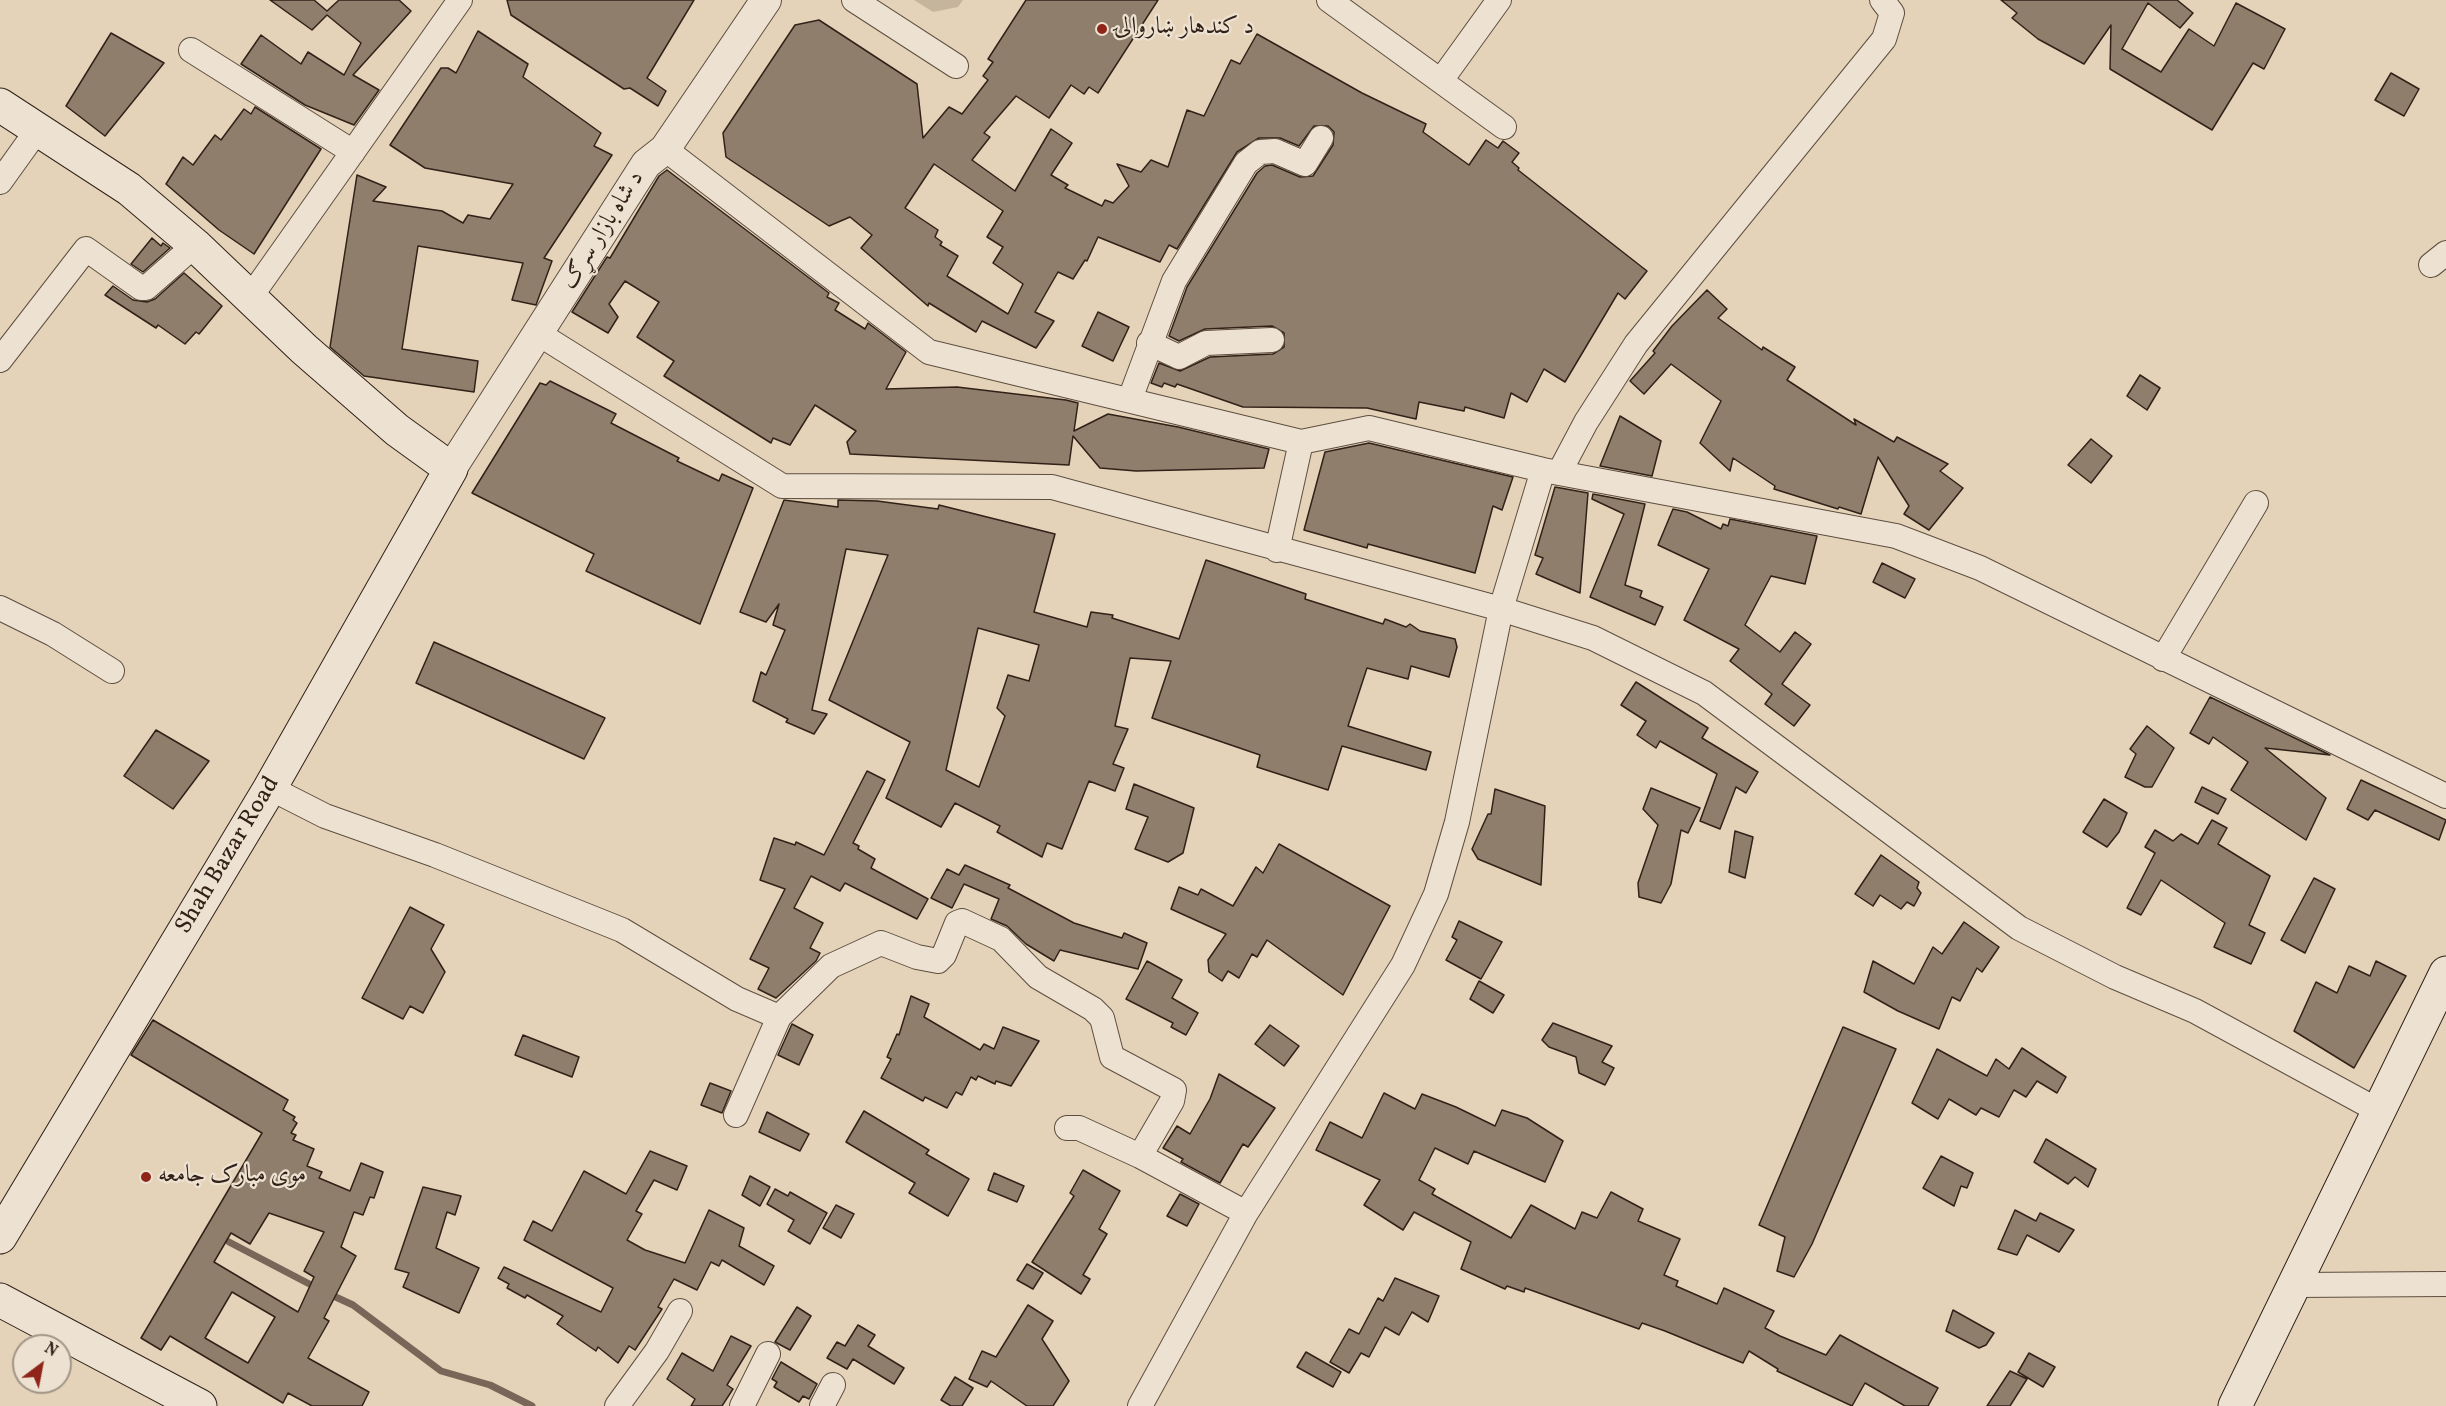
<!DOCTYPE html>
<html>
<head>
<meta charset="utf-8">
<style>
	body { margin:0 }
	#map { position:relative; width:2446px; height:1406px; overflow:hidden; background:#e4d3b8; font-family:Vollkorn,serif }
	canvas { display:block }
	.north { position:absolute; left:12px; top:1334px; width:60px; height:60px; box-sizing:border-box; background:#ede2d1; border:2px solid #a29587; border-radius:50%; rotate:32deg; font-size:16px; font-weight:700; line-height:24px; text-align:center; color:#312118 }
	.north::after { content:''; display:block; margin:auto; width:21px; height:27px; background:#8f2418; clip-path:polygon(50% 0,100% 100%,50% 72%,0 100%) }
</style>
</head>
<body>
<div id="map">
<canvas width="2446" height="1406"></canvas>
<div class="north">N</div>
</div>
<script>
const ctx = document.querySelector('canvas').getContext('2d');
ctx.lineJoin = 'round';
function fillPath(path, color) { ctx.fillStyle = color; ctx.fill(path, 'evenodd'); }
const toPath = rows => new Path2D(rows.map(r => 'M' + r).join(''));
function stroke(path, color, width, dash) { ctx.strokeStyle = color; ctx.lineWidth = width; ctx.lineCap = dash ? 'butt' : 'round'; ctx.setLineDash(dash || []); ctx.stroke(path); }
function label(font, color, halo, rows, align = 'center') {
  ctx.font = font + ' Vollkorn,Amiri,serif'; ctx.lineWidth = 4.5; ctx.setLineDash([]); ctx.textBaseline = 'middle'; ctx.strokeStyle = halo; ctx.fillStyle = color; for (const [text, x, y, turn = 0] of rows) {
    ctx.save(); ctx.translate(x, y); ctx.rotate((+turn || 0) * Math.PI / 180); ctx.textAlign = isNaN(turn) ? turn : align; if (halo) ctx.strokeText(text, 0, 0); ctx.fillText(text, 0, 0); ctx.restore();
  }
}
fillPath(toPath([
	[914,0,963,0,958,7,933,12]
]), '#c6b59d');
stroke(toPath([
	[229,1242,317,1288],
	[327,1293,353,1305,441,1371,490,1385,532,1406]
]), '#786758', 7);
const building = toPath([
	[270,0,314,0,327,11,339,0,399,0,411,11,353,75,379,90,354,125,305,105,241,64,261,35,301,64,308,52,344,75,361,43,327,15,312,30,270,0],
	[507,0,694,0,647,78,666,91,658,106,630,88,624,89,511,15,507,0],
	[1026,0,1158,0,1098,93,1089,87,1084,94,1071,85,1049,118,1016,96,984,133,990,137,972,160,1015,191,1051,129,1072,143,1051,175,1068,185,1065,188,1102,206,1105,200,1113,203,1129,186,1117,164,1141,172,1151,160,1168,167,1187,110,1204,116,1231,60,1240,64,1257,34,1362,93,1426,124,1423,132,1469,165,1486,140,1498,148,1503,141,1519,153,1512,162,1519,168,1518,170,1647,271,1625,299,1618,293,1565,382,1544,369,1527,402,1511,393,1504,418,1465,407,1464,411,1419,402,1416,419,1367,408,1243,407,1177,384,1175,387,1164,383,1162,387,1151,383,1159,363,1180,371,1210,357,1273,354,1284,347,1284,333,1272,326,1205,329,1179,341,1169,336,1187,287,1257,173,1265,166,1272,165,1300,177,1313,176,1333,145,1334,132,1328,126,1314,126,1299,146,1280,138,1259,138,1237,152,1177,249,1169,245,1160,262,1098,237,1087,261,1085,260,1073,279,1058,272,1035,312,1054,321,1036,348,982,321,976,332,929,303,928,306,861,248,872,235,850,217,829,226,726,157,723,133,795,25,819,20,917,84,923,138,949,107,962,114,988,80,983,76,993,62,988,59,1026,0],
	[934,164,1003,211,987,237,1003,247,993,263,1023,284,1008,314,947,276,958,256,940,245,942,242,935,237,938,230,905,208,934,164],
	[2001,0,2177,0,2193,13,2180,28,2148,3,2122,49,2161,72,2189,29,2214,46,2236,3,2285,29,2264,69,2253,63,2212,130,2110,69,2111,25,2084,64,2038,39,2012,18,2017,13,2001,0],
	[478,31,528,64,523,77,601,133,594,146,612,155,544,258,552,261,536,305,512,300,523,263,418,246,402,349,478,361,474,392,364,376,330,347,357,175,386,187,373,201,442,211,463,223,468,215,490,219,513,184,425,168,390,145,441,68,448,68,456,73,478,31],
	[111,33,164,63,105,136,66,106,111,33],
	[2391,73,2419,89,2404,116,2375,100,2391,73],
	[255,107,321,149,254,254,219,230,166,184,183,157,193,165,215,135,221,140,244,109,251,114,255,107],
	[667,170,829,293,827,297,839,303,835,310,865,329,868,323,906,352,886,389,957,387,1066,400,1078,403,1074,431,1108,414,1178,427,1269,449,1264,468,1136,471,1100,468,1073,436,1069,465,850,454,847,442,856,431,815,405,790,445,773,438,771,443,664,376,674,361,637,337,659,302,625,281,609,304,618,317,608,333,572,312,607,257,610,258,659,176,667,170],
	[152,238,161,246,163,243,170,248,143,272,131,264,152,238],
	[184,273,222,306,199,334,196,332,185,344,158,325,156,328,105,295,113,286,133,300,147,302,155,299,184,273],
	[1707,290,1727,309,1718,318,1762,350,1763,347,1795,367,1787,380,1856,425,1854,419,1894,442,1897,437,1948,464,1940,471,1963,488,1929,530,1904,514,1909,506,1878,457,1861,514,1839,507,1838,509,1774,489,1775,486,1733,458,1730,471,1700,443,1721,401,1671,364,1644,394,1630,381,1655,353,1653,351,1672,326,1707,290],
	[1098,312,1129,327,1113,361,1082,346,1098,312],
	[2140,375,2160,388,2147,410,2127,396,2140,375],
	[550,381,616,414,611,423,679,458,677,461,719,481,722,474,753,488,700,624,586,571,594,554,472,493,540,383,546,385,550,381],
	[1620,416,1661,441,1652,476,1600,466,1620,416],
	[2091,439,2112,456,2091,483,2068,465,2091,439],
	[1369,443,1513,477,1502,510,1493,506,1475,573,1368,544,1367,548,1304,530,1325,452,1369,443],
	[1555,487,1588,493,1580,593,1536,574,1543,558,1535,555,1555,487],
	[1593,494,1645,504,1625,585,1642,591,1640,597,1663,607,1655,625,1590,597,1624,514,1592,499,1593,494],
	[784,500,838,507,838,500,877,501,938,509,939,505,1055,534,1034,612,1087,627,1091,612,1113,615,1112,618,1179,639,1206,560,1306,594,1305,599,1383,624,1385,619,1406,627,1410,624,1420,631,1455,639,1457,647,1449,677,1411,666,1408,679,1367,668,1348,726,1431,752,1426,770,1342,746,1328,790,1257,767,1260,755,1152,718,1171,661,1130,658,1115,726,1128,729,1113,764,1124,768,1115,791,1089,781,1062,849,1047,843,1042,857,997,832,1000,826,955,803,941,827,886,798,910,742,829,700,888,555,846,549,812,710,827,714,814,734,786,722,788,719,753,701,761,672,766,675,785,630,773,625,779,604,766,622,740,612,784,500],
	[978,628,1039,645,1029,681,1008,675,997,708,1005,716,979,787,946,770,978,628],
	[1673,509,1687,512,1721,529,1723,524,1728,526,1730,519,1817,536,1805,584,1771,576,1745,625,1780,652,1795,632,1811,644,1782,684,1810,705,1794,726,1765,704,1772,694,1730,661,1739,649,1684,620,1709,569,1658,545,1673,509],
	[1882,563,1915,579,1905,598,1873,582,1882,563],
	[434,642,605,718,584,759,416,683,434,642],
	[1636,682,1708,728,1702,738,1758,772,1746,793,1736,787,1720,829,1700,821,1717,774,1660,741,1656,748,1637,735,1646,721,1621,705,1636,682],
	[2210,697,2330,755,2265,748,2326,798,2306,840,2231,790,2248,762,2213,737,2209,744,2190,733,2210,697],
	[2147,726,2174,748,2152,787,2145,787,2125,777,2136,754,2130,749,2147,726],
	[156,730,209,761,173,809,124,776,156,730],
	[867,771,885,780,853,843,859,846,858,849,875,859,871,868,928,899,917,919,845,883,840,891,811,876,794,908,823,923,810,948,820,953,816,961,776,998,758,989,769,968,750,959,785,889,760,880,774,838,795,845,796,842,824,855,867,771],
	[2361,780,2446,820,2439,840,2375,810,2368,820,2347,809,2361,780],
	[1134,784,1194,808,1183,853,1168,862,1135,849,1148,817,1126,809,1134,784],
	[2202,787,2226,799,2218,814,2195,802,2202,787],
	[1651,788,1700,808,1688,833,1681,830,1671,884,1661,903,1639,897,1638,883,1658,825,1643,809,1651,788],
	[1495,789,1545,806,1541,885,1478,859,1472,849,1488,814,1491,814,1495,789],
	[2104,799,2127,813,2119,832,2107,847,2083,832,2104,799],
	[2212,820,2227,828,2218,844,2270,876,2249,925,2265,933,2251,964,2214,947,2225,923,2161,880,2141,915,2127,908,2155,853,2145,847,2155,830,2173,841,2181,834,2198,844,2212,820],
	[1735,831,1753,837,1745,878,1729,872,1735,831],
	[1279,844,1390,906,1343,995,1267,940,1257,957,1252,954,1239,978,1228,971,1222,981,1209,972,1208,960,1226,934,1171,909,1179,887,1198,895,1201,889,1233,906,1256,867,1263,873,1279,844],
	[1881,855,1919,882,1917,888,1921,893,1914,906,1907,902,1901,909,1880,895,1873,906,1855,894,1881,855],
	[965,865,1010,885,1008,888,1074,923,1122,938,1124,933,1147,943,1138,969,1060,950,1054,961,1026,944,1007,926,991,919,999,899,964,884,952,908,931,898,947,869,959,875,965,865],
	[2314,878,2335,889,2305,953,2281,940,2314,878],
	[410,907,444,925,431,949,445,972,423,1013,410,1006,403,1019,362,998,410,907],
	[1459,921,1502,942,1481,979,1446,960,1457,940,1452,937,1459,921],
	[1964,922,1999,947,1982,972,1977,968,1960,1001,1952,997,1939,1029,1898,1011,1864,992,1873,961,1914,984,1933,947,1942,954,1964,922],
	[1147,961,1182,980,1172,998,1198,1013,1186,1035,1171,1027,1173,1023,1126,999,1147,961],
	[2376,961,2406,976,2354,1068,2294,1031,2316,982,2337,993,2349,966,2370,976,2376,961],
	[1479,981,1504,995,1493,1013,1470,999,1479,981],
	[911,996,929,1004,924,1017,980,1050,984,1044,994,1049,1003,1027,1039,1041,1011,1086,996,1081,995,1084,978,1076,976,1080,971,1077,962,1095,956,1092,947,1108,925,1097,923,1101,881,1078,891,1059,887,1057,897,1034,899,1035,911,996],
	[153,1020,288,1100,283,1110,295,1117,293,1120,297,1123,291,1133,296,1135,293,1140,314,1149,307,1166,322,1172,319,1178,350,1191,361,1163,383,1172,374,1198,370,1197,363,1215,354,1212,341,1247,356,1256,324,1318,329,1321,308,1358,369,1392,362,1406,312,1406,288,1393,283,1403,170,1336,161,1350,141,1338,262,1133,131,1055,153,1020],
	[269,1213,324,1232,304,1271,314,1277,298,1312,214,1262,231,1233,250,1244,269,1213],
	[232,1292,275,1317,248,1363,205,1338,232,1292],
	[1553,1023,1612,1046,1602,1062,1614,1068,1605,1085,1579,1073,1576,1057,1549,1047,1542,1040,1553,1023],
	[792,1024,813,1035,799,1065,778,1055,792,1024],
	[1270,1025,1299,1046,1284,1066,1255,1044,1270,1025],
	[1843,1027,1896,1049,1812,1244,1794,1277,1777,1271,1785,1237,1759,1225,1843,1027],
	[523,1035,579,1057,572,1077,515,1055,523,1035],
	[2022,1048,2066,1077,2057,1093,2037,1081,2026,1097,2014,1090,1999,1117,1981,1108,1976,1115,1949,1099,1938,1119,1912,1103,1937,1049,1987,1076,1996,1059,2009,1069,2022,1048],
	[1219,1074,1275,1108,1248,1147,1243,1144,1220,1183,1181,1162,1183,1159,1163,1148,1177,1126,1190,1134,1210,1099,1219,1074],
	[710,1083,731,1091,722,1113,701,1105,710,1083],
	[1384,1093,1415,1109,1422,1094,1456,1107,1495,1126,1502,1110,1527,1118,1563,1141,1545,1182,1474,1151,1468,1164,1435,1148,1419,1180,1435,1189,1432,1194,1511,1238,1531,1205,1575,1229,1582,1212,1597,1218,1611,1192,1643,1209,1638,1221,1680,1239,1664,1275,1678,1281,1676,1286,1717,1304,1724,1288,1774,1311,1765,1328,1780,1336,1826,1355,1840,1335,1938,1388,1928,1406,1905,1406,1865,1383,1852,1406,1777,1371,1778,1369,1749,1351,1743,1363,1665,1331,1642,1323,1639,1329,1525,1288,1524,1292,1507,1286,1505,1289,1461,1269,1471,1242,1414,1212,1403,1230,1364,1205,1380,1180,1316,1150,1330,1122,1362,1138,1384,1093],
	[864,1111,929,1150,926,1154,969,1179,948,1216,909,1193,915,1183,846,1142,864,1111],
	[767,1112,809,1134,800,1151,759,1132,767,1112],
	[2046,1139,2096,1169,2088,1187,2075,1177,2068,1184,2034,1162,2046,1139],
	[650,1151,687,1166,677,1190,654,1180,636,1211,642,1214,627,1240,645,1250,685,1263,709,1210,744,1228,739,1246,774,1266,764,1285,722,1260,719,1266,711,1262,697,1290,674,1279,658,1307,662,1309,635,1350,629,1346,618,1363,598,1347,596,1351,557,1324,563,1316,527,1295,525,1298,507,1288,509,1284,498,1278,504,1267,601,1312,613,1288,524,1240,533,1221,552,1231,584,1171,626,1194,650,1151],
	[1941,1156,1973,1173,1967,1188,1961,1186,1954,1206,1923,1188,1941,1156],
	[1083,1170,1120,1191,1099,1229,1107,1234,1083,1275,1090,1279,1081,1294,1032,1262,1074,1196,1070,1193,1083,1170],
	[994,1173,1024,1186,1017,1202,988,1190,994,1173],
	[750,1176,770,1187,760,1206,742,1195,750,1176],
	[423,1187,461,1196,455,1215,447,1212,436,1248,479,1268,459,1313,403,1287,409,1273,395,1269,423,1187],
	[775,1189,788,1196,790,1192,827,1213,810,1244,788,1231,794,1220,767,1204,775,1189],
	[1180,1194,1199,1204,1187,1226,1167,1216,1180,1194],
	[836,1205,854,1214,841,1238,823,1228,836,1205],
	[2015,1210,2036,1221,2040,1213,2074,1230,2059,1252,2027,1235,2017,1255,1998,1249,2015,1210],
	[1027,1264,1043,1273,1033,1289,1017,1280,1027,1264],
	[1395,1278,1439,1296,1428,1322,1412,1312,1399,1335,1385,1327,1369,1357,1361,1353,1349,1373,1330,1362,1349,1329,1359,1334,1378,1298,1383,1301,1395,1278],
	[1028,1305,1053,1321,1042,1339,1069,1381,1053,1406,1027,1406,991,1381,987,1387,969,1379,982,1351,996,1357,1028,1305],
	[797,1307,811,1316,790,1350,775,1342,797,1307],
	[1953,1310,1994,1333,1986,1345,1979,1348,1946,1331,1953,1310],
	[858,1325,875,1335,868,1346,904,1368,894,1384,853,1359,847,1369,827,1358,837,1342,845,1346,858,1325],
	[731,1336,751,1346,727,1385,733,1389,722,1406,691,1406,695,1399,667,1379,682,1353,713,1371,731,1336],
	[1306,1352,1341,1372,1333,1387,1297,1367,1306,1352],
	[2029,1353,2055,1367,2043,1387,2018,1372,2029,1353],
	[781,1362,817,1384,809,1399,803,1396,799,1402,774,1387,777,1382,772,1379,781,1362],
	[2010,1371,2027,1379,2010,1406,1987,1406,2010,1371],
	[955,1377,973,1388,962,1406,951,1406,941,1400,955,1377]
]);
fillPath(building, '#8e7e6b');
stroke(building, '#312118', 1.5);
const minor = toPath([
	[854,0,956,66],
	[1329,0,1504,127],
	[191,50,353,152],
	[1442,79,1499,0],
	[665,149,929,352,1301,442,1369,428,1543,470,1896,536,1980,568,2446,796],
	[0,182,38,129],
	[2431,265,2446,253],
	[249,299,460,0],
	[539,334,782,486,1052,487,1501,609,1593,638,1704,693,2019,928,2115,977,2195,1011,2379,1111],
	[1149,343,1179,357,1206,343,1272,340],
	[0,360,86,249,141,288,146,288,195,245],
	[1130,399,1174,281,1246,163,1260,152,1275,151,1305,164,1321,138],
	[1559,473,1586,422,1636,344,1884,39,1892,13,1882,0],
	[1277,550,1301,442],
	[0,608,53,634,112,671],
	[2163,659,2256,503],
	[270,788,325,816,435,855,622,930,737,999,779,1017,831,966,881,943,917,957,938,961,944,955,957,923,962,921,1001,939,1038,977,1093,1009,1102,1018,1112,1057,1174,1090,1172,1101,1140,1156],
	[736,1115,779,1017],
	[1067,1128,1079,1128,1140,1156,1246,1213],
	[2295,1285,2446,1284],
	[617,1406,657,1351,680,1311],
	[742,1406,768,1354],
	[822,1406,833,1385],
	[1140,1406,1246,1213,1403,965,1436,894,1457,822,1501,609,1543,470]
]);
const tertiary = toPath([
	[451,469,646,164,665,149,766,0]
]);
const secondary = toPath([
	[0,105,129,189,195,245,304,349,397,430,451,469,270,788,0,1237],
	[0,1300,200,1406],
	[2235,1406,2446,973]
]);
stroke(minor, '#5e4e40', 26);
stroke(tertiary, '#5e4e40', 32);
stroke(secondary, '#312118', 35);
stroke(minor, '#ede2d1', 24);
stroke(tertiary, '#ede2d1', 30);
stroke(secondary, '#ede2d1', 33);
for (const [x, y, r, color] of [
	[1102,29,6,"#8f2418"],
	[146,1177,6,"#8f2418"]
]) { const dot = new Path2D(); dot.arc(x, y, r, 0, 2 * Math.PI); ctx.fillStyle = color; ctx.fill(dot); stroke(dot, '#ede2d1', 2); }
label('24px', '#312118', '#ede2d1', [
	["د کندهار ښاروالۍ",1114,29],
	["موی مبارک جامعه",158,1177]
], 'left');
label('24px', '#312118', '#ede2d1', [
	["د شاه بازار سړګ",604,231,-58],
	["Shah Bazar Road",229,856,-59]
]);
</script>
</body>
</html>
